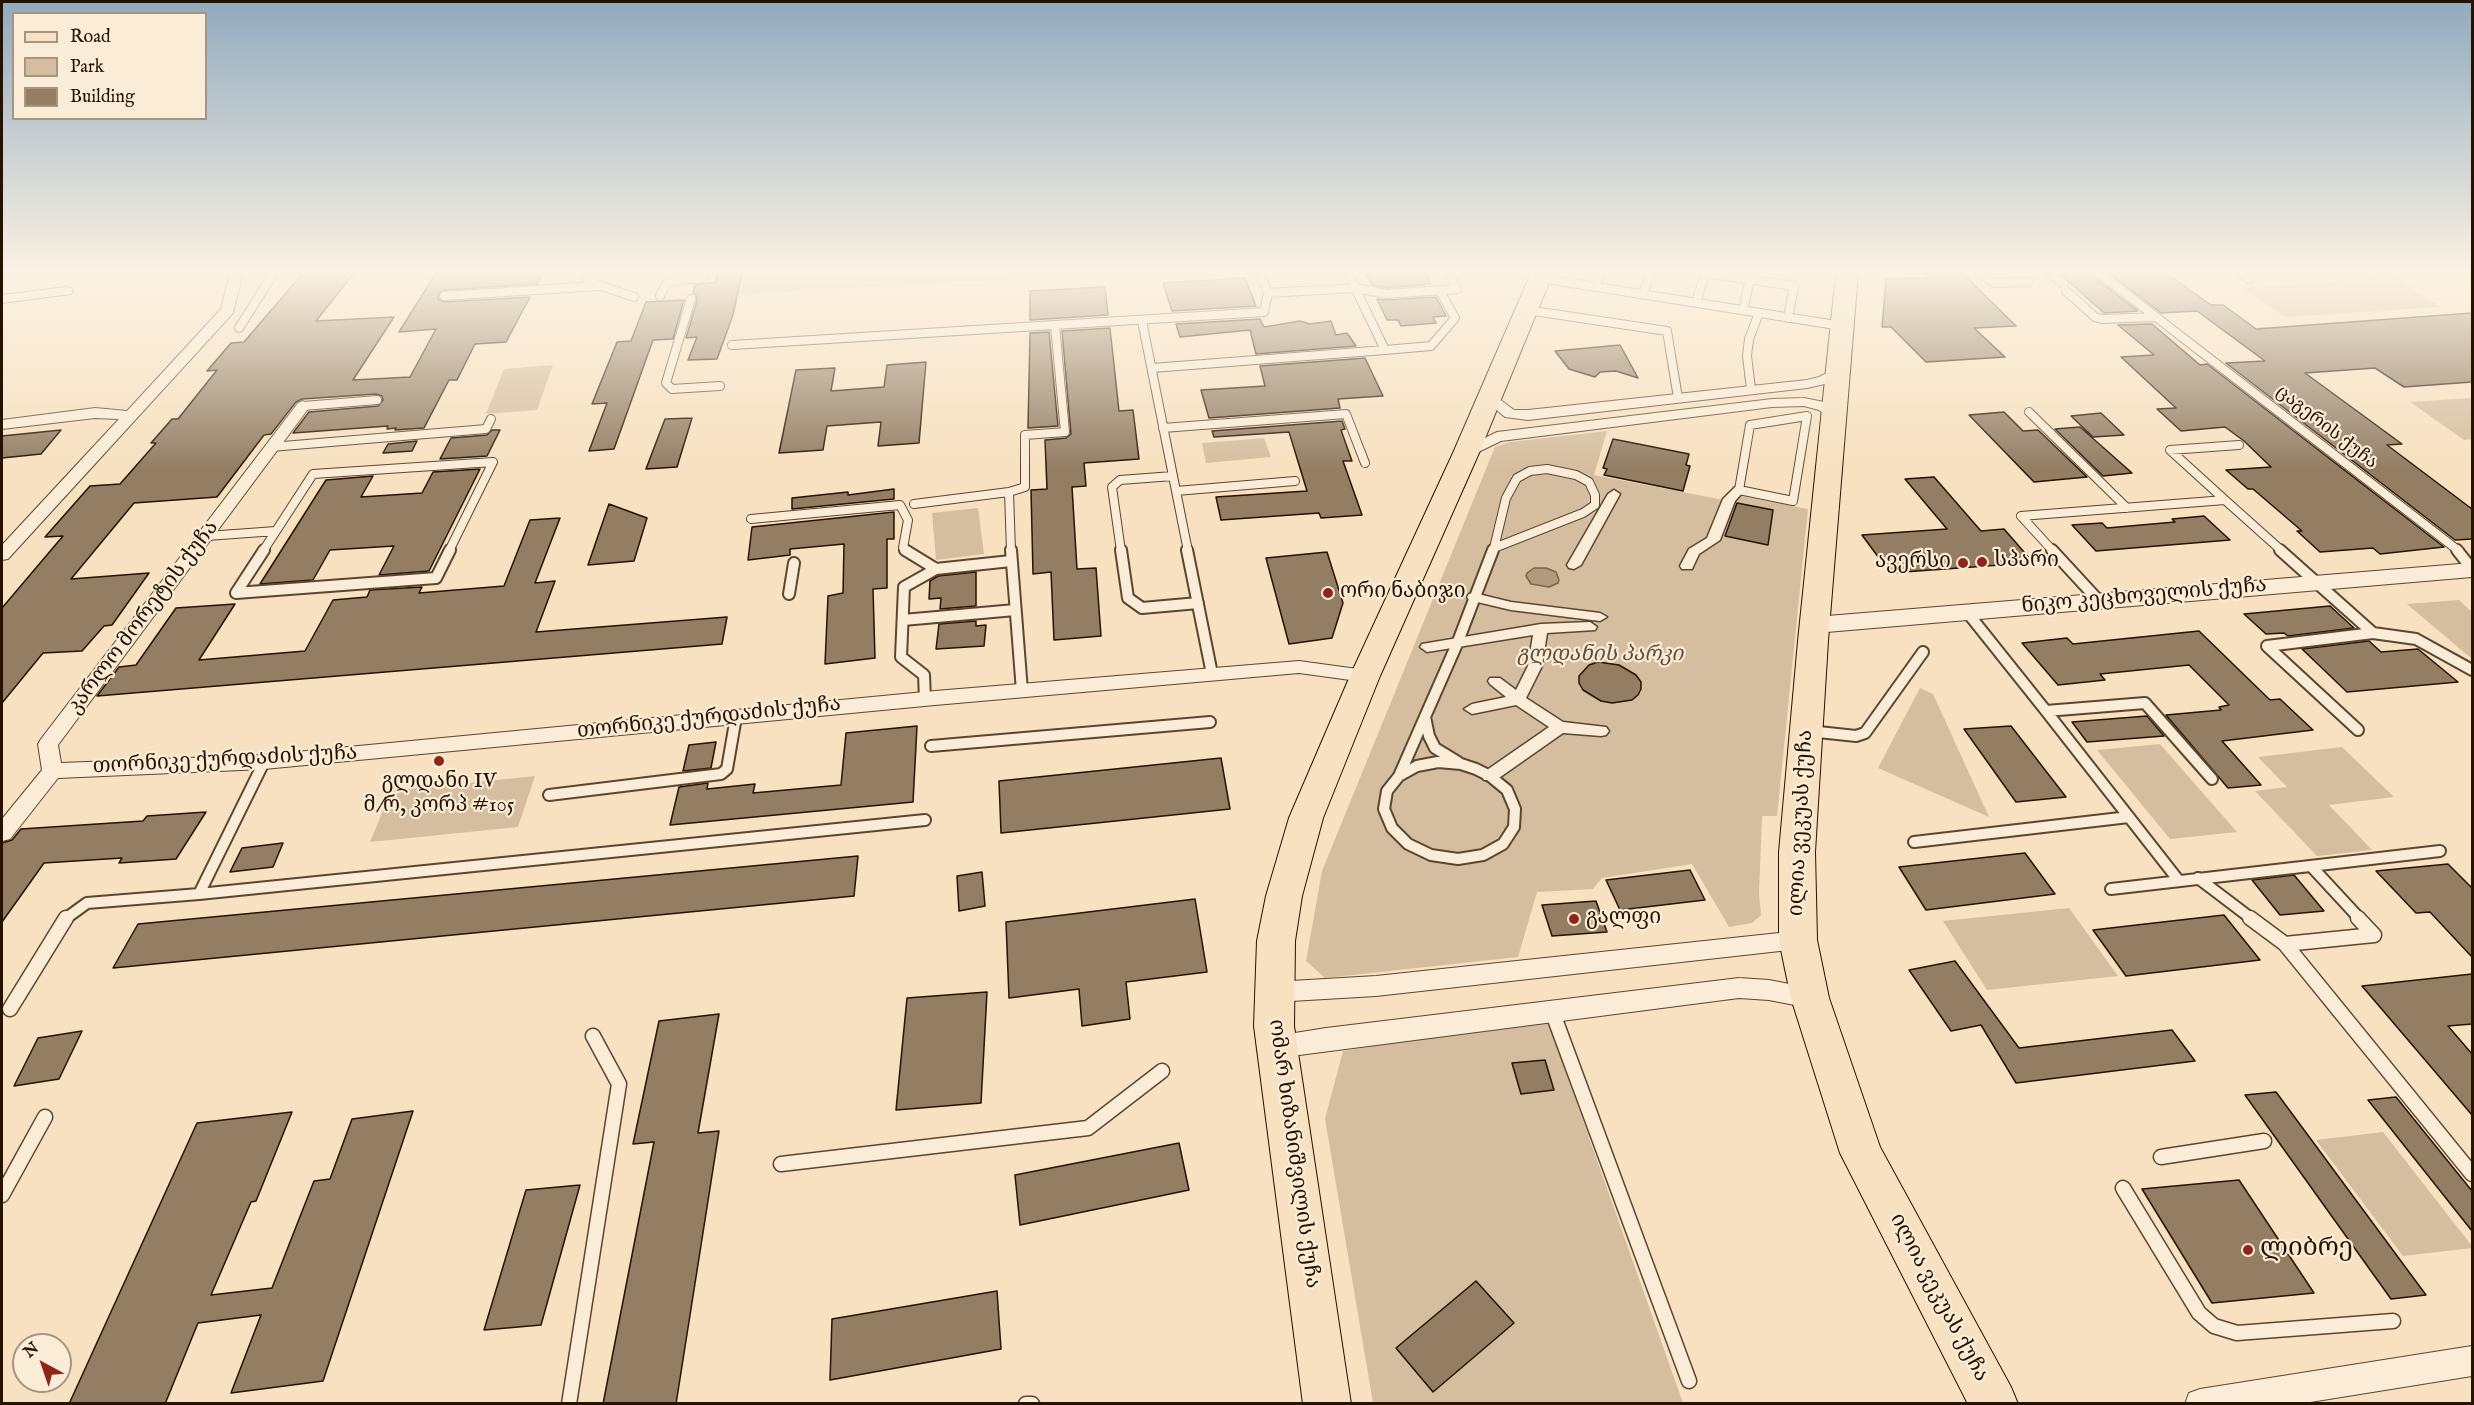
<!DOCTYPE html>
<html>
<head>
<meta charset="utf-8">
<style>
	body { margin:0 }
	#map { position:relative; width:2474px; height:1405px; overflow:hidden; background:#f7e1c0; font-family:"IM FELL English",serif }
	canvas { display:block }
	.frame { position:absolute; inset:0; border:3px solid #271200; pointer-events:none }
	.legend { position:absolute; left:12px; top:12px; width:195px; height:108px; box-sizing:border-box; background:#faecd6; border:2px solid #a69580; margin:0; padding:8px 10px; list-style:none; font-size:18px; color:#271200 }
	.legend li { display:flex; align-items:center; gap:12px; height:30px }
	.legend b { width:30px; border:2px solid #a69580 }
	.north { position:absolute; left:12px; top:1333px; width:60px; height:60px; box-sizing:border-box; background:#faecd6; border:2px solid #a69580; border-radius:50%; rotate:320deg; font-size:16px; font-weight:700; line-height:24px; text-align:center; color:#271200 }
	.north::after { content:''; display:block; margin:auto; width:21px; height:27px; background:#8f2418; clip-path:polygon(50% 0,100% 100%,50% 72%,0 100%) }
</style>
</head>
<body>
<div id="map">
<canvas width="2474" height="1405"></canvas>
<div class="frame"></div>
<ul class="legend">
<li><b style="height:8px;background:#f7e1c0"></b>Road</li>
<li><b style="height:16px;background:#d4be9f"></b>Park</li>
<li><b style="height:16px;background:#937e64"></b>Building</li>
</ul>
<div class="north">N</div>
</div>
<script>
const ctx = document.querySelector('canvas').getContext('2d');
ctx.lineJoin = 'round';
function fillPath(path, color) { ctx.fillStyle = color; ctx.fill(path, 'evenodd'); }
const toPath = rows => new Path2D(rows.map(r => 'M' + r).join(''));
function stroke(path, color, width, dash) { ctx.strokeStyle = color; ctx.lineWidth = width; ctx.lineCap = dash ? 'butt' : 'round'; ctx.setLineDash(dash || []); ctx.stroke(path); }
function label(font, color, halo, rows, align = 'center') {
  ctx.font = font + ' "IM FELL English","Noto Serif Georgian",serif'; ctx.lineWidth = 4.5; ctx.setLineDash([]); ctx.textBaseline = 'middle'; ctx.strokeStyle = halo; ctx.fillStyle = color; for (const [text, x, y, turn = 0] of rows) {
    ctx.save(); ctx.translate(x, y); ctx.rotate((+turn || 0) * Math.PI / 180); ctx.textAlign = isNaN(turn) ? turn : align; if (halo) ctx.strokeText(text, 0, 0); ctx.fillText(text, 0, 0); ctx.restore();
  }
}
fillPath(toPath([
	[746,273,1112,273,740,294],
	[2394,278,2440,307,2285,317,2243,288],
	[553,365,537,410,486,414,504,369],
	[2472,398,2472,439,2464,440,2410,402],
	[1607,431,1594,475,1724,500,1726,493,1808,509,1777,816,1762,816,1759,893,1761,915,1752,923,1729,927,1692,864,1602,878,1593,889,1537,892,1518,957,1325,978,1306,961,1322,871,1495,447,1510,442],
	[1264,438,1271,457,1206,463,1202,443],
	[978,508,984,554,936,560,932,513],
	[2459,600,2472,612,2472,659,2407,604],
	[1920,688,1933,694,1989,817,1878,768],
	[2160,744,2237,832,2170,839,2097,750],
	[2342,747,2394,797,2329,805,2372,850,2317,856,2255,791,2287,787,2258,757],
	[535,776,518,827,370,842,391,791],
	[2069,908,2118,976,1987,990,1943,921],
	[1547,1019,1683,1403,1373,1403,1325,1119,1343,1051],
	[2383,1132,2472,1246,2472,1248,2403,1256,2316,1140]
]), '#d4be9f');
const water = toPath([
	[1534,568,1546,568,1556,572,1559,580,1558,583,1549,587,1531,584,1526,576,1527,573,1534,568]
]);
fillPath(water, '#b09b7f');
stroke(water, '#79644c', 1.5);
const building = toPath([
	[303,273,354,273,316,321,394,317,353,380,410,377,436,329,399,332,436,273,543,273,537,284,444,290,439,293,438,299,444,302,530,297,506,342,475,344,457,380,449,380,424,428,395,430,396,428,387,429,388,426,293,433,309,412,378,406,383,400,382,396,376,394,302,399,296,402,271,434,264,435,217,497,134,503,71,579,149,573,112,625,104,626,82,651,43,653,2,703,2,608,63,536,45,537,90,486,120,484,156,443,151,443,172,419,178,419,217,370,207,371,231,343,244,342,303,273],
	[718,273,742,273,733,315,717,359,688,360,697,337,686,338,697,301,696,295,693,293,695,285,715,282,718,273],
	[1366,273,1425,273,1431,284,1387,288,1372,285,1366,273],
	[1922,273,1962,273,2016,326,1974,328,2005,357,1926,362,1891,327,1882,327,1886,279,1927,278,1922,273],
	[2059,273,2093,273,2095,278,2138,311,2104,313,2059,273],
	[2109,273,2166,273,2211,305,2223,305,2256,329,2472,313,2472,382,2404,387,2375,368,2305,373,2402,444,2387,445,2472,509,2472,539,2455,540,2226,363,2265,361,2197,311,2161,313,2109,273],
	[1245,278,1256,306,1172,311,1163,283,1245,278],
	[1105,287,1108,315,1030,320,1030,291,1105,287],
	[1436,297,1446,316,1433,317,1436,323,1401,326,1398,320,1387,320,1377,299,1387,300,1436,297],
	[684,300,673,339,653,340,614,449,589,451,607,403,592,404,617,342,631,341,646,302,684,300],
	[1260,319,1264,327,1300,321,1310,324,1331,321,1336,335,1347,333,1356,346,1256,354,1250,330,1180,337,1176,324,1260,319],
	[2152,324,2200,365,2207,364,2444,547,2380,554,2373,548,2320,552,2297,531,2302,531,2253,489,2248,489,2226,470,2271,467,2244,441,2225,427,2181,431,2157,409,2176,408,2121,357,2154,355,2118,325,2152,324],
	[1110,328,1119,411,1133,410,1139,459,1084,463,1086,486,1072,487,1077,569,1096,568,1101,636,1054,640,1051,572,1033,574,1031,490,1047,489,1045,440,1066,438,1071,434,1062,331,1110,328],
	[1049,332,1058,426,1028,428,1030,333,1049,332],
	[1620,345,1638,378,1616,371,1600,372,1595,377,1569,369,1555,351,1620,345],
	[1365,358,1383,396,1338,399,1340,408,1209,418,1201,390,1265,386,1260,366,1365,358],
	[926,362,919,443,878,446,881,422,827,426,823,450,779,453,796,370,835,368,831,391,884,387,887,365,926,362],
	[2004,412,2023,431,2038,430,2087,477,2034,482,1969,415,2004,412],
	[2101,413,2124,435,2093,437,2071,416,2101,413],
	[692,418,677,467,646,469,665,419,692,418],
	[1342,421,1345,429,1341,430,1352,461,1343,461,1362,515,1321,518,1319,513,1221,520,1216,497,1307,491,1289,432,1214,437,1212,431,1342,421],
	[2080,427,2132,473,2103,476,2055,429,2080,427],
	[61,430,41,454,2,458,2,436,61,430],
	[492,430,500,430,487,456,440,459,451,438,487,435,492,430],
	[1613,439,1689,454,1686,465,1690,466,1683,491,1604,475,1607,469,1603,468,1613,439],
	[417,441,412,451,383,453,388,444,417,441],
	[480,469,429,571,379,575,394,546,330,550,313,580,260,584,326,480,373,476,361,497,422,493,433,472,480,469],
	[1934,477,1981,531,2004,529,2031,560,2013,562,2014,564,1890,573,1862,535,1947,529,1905,479,1934,477],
	[894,489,894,499,792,509,792,498,848,492,848,495,894,489],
	[1737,503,1773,510,1768,545,1725,536,1737,503],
	[609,504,647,518,634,561,588,565,609,504],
	[894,512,894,539,887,539,887,588,873,589,875,658,825,664,828,596,843,593,844,544,790,549,790,555,748,560,752,527,894,512],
	[2204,516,2230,540,2096,551,2072,525,2102,523,2107,528,2175,522,2172,519,2204,516],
	[560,518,535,583,555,581,536,632,727,617,722,644,97,696,119,667,136,665,176,608,235,604,199,660,305,651,333,600,367,597,370,590,422,587,419,593,504,586,530,520,560,518],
	[1327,552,1343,603,1332,638,1289,644,1266,558,1327,552],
	[976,572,976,606,940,609,941,598,929,599,930,581,938,576,976,572],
	[2330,606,2354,628,2288,636,2284,633,2266,634,2244,614,2330,606],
	[976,621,976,626,986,625,984,646,936,649,939,624,976,621],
	[2199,631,2270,700,2280,699,2313,730,2222,741,2261,785,2228,788,2166,715,2221,710,2219,707,2229,705,2189,665,2100,674,2105,680,2058,685,2022,643,2067,638,2073,644,2199,631],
	[2369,641,2381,652,2418,649,2458,682,2347,692,2302,649,2369,641],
	[1598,662,1619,665,1636,675,1641,682,1641,689,1638,695,1632,700,1612,703,1601,701,1583,690,1579,683,1579,676,1589,665,1598,662],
	[2147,716,2164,736,2087,742,2072,722,2147,716],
	[917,726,913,802,670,825,679,787,708,783,707,789,755,784,753,793,841,785,846,733,917,726],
	[2011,726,2066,797,2016,802,1964,729,2011,726],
	[716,742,711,768,683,771,689,745,716,742],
	[1221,758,1230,809,1001,833,999,781,1221,758],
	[206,812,176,859,119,863,122,858,44,863,2,922,2,843,12,840,21,829,143,821,147,816,206,812],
	[283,843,273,867,230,872,242,848,283,843],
	[2025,853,2055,894,1926,910,1899,867,2025,853],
	[858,856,854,896,113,968,138,924,858,856],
	[2448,864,2472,888,2472,957,2430,912,2416,913,2376,871,2448,864],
	[1690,870,1705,900,1620,910,1606,880,1690,870],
	[982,872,985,906,959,911,957,876,982,872],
	[2294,875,2324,911,2280,915,2252,880,2294,875],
	[1195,899,1207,972,1126,982,1130,1019,1082,1026,1079,989,1009,998,1006,922,1195,899],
	[1596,901,1607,932,1552,936,1542,905,1596,901],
	[2224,915,2260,960,2126,976,2093,930,2224,915],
	[1955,961,2019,1048,2172,1030,2195,1061,2016,1083,1981,1025,1951,1031,1909,970,1955,961],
	[2472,974,2472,1024,2448,1026,2472,1054,2472,1115,2362,986,2472,974],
	[987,992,981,1103,896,1110,907,998,987,992],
	[719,1014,698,1133,719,1131,676,1404,603,1404,654,1142,633,1144,659,1021,719,1014],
	[82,1031,59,1079,14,1086,38,1038,82,1031],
	[1545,1060,1554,1090,1521,1094,1512,1063,1545,1060],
	[2276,1092,2426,1295,2391,1299,2245,1095,2276,1092],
	[2396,1097,2472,1191,2472,1231,2368,1100,2396,1097],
	[413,1111,323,1381,231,1393,261,1315,198,1323,165,1404,69,1404,197,1123,292,1112,256,1201,251,1202,211,1295,272,1288,314,1181,330,1179,352,1119,413,1111],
	[1179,1143,1189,1190,1020,1225,1015,1175,1179,1143],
	[2239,1180,2314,1293,2212,1303,2142,1189,2239,1180],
	[580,1185,541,1325,484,1330,526,1190,580,1185],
	[1476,1281,1514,1323,1433,1392,1396,1348,1476,1281],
	[997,1291,1001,1349,830,1380,832,1319,997,1291]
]);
fillPath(building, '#937e64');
stroke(building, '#271200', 1.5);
const serviceFar2 = toPath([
	[587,273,586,278,590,282,634,297],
	[1706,273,1794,286,1788,318],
	[1978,273,1995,283,2029,282],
	[2048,273,2064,284],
	[2099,273,2459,551],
	[2242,273,2249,279],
	[1540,278,1842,326],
	[1595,287,1601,273],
	[2066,291,2095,317,2102,319,2156,317],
	[1268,293,1355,288,1387,294,1457,289,1449,273],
	[1643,294,1651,273],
	[444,296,598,286],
	[660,296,668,281,702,278,706,273],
	[691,299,666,383,672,389,720,386],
	[1696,303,1705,273],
	[1527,310,1667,331,1678,398],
	[1743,310,1750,279],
	[1142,321,1188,551],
	[239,328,274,273],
	[732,345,1264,312,1268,293,1262,278],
	[1385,350,1431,346,1455,318,1440,291],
	[1152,368,1385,350,1348,273],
	[1751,389,1747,356,1749,339,1759,313],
	[303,406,377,400],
	[2029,412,2127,508],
	[1807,416,1793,501,1739,490,1750,425,1807,416],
	[1163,428,1346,414,1365,463],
	[271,447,486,429,491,419],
	[1547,469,1576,475,1589,482,1595,495,1595,505,1583,513,1494,548,1506,498,1517,478,1530,471,1547,469],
	[1176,491,1295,481],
	[2225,500,2282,551],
	[914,504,1009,492],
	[751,519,900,505,908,520,903,548,907,551],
	[207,536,276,531,313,474,493,462,449,551],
	[263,551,276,531],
	[1011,551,1009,492,1025,487,1025,435,1065,432,1055,326],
	[1121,551,1112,487,1120,480,1173,476],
	[1493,551,1494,548],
	[2053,551,2021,516,2225,500,2170,450,2239,445]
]);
const serviceFar1 = toPath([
	[905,550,936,569,1011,561],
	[1011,550,1022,691],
	[1121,550,1128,598,1142,608,1198,603],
	[1187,550,1212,674],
	[2052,550,2099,601],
	[2280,550,2373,633,2416,639,2472,670],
	[2457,550,2472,569],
	[236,593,436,578,450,550],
	[236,593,264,550],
	[789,594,794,563],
	[1967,612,2046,711,2145,703,2212,779],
	[903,620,1015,610],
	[925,699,924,675,901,657,904,587,936,569],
	[2046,711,2179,881],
	[1425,717,1429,736,1435,748,1458,762],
	[2358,730,2267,646,2373,633],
	[1809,731,1856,736,1865,733,1923,652],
	[931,746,1210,722],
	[264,762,199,894,925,820],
	[1438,762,1461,764,1476,769,1490,776,1507,790,1515,809,1514,827,1503,844,1483,855,1458,859,1431,855,1408,844,1392,828,1384,809,1387,791,1399,776,1417,766,1438,762],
	[1399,776,1457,644,1493,550],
	[549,795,721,774,727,769,736,717],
	[1914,842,2129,817],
	[2311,866,2360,919],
	[2198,878,2252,919],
	[2111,889,2440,851],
	[65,919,87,903,199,894]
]);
const service = toPath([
	[2250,918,2285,944,2374,935,2358,918],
	[2285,944,2472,1174],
	[10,1009,66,918],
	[1552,1011,1689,1381],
	[2161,1157,2264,1141],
	[781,1164,1088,1128,1162,1071],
	[2123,1188,2199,1313,2214,1326,2237,1333,2393,1321],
	[2,1195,45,1117],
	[569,1404,619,1084,593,1036],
	[1026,1404,1032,1404]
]);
const pedestrian = toPath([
	[1739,486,1745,490,1735,501,1720,540,1699,554,1692,569,1682,569,1680,566,1689,549,1707,538,1723,499,1735,487,1739,486],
	[1614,490,1620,494,1581,565,1574,569,1569,568,1567,565,1608,494,1614,490],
	[1474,593,1511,602,1600,613,1607,617,1600,621,1511,610,1469,600,1467,597,1469,594,1474,593],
	[1590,622,1597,627,1595,630,1547,633,1542,666,1526,698,1563,722,1606,727,1609,731,1606,735,1601,736,1563,733,1496,780,1484,780,1482,776,1484,772,1549,727,1516,705,1472,714,1464,709,1472,704,1506,697,1490,684,1488,681,1490,678,1500,678,1516,690,1528,666,1533,635,1427,652,1420,647,1422,644,1541,624,1590,622]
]);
const minor = toPath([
	[230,273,243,273,233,313,8,559,2,560,2,545,119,419,95,418,2,429,2,420,95,408,127,411,221,309,230,273],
	[66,287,71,288,73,291,71,294,2,303,2,295,66,287],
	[1839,367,1844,368,1846,371,1844,374,1829,383,1807,388,1528,420,1505,417,1482,398,1484,395,1494,395,1514,410,1528,410,1807,380,1819,377,1839,367],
	[1804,398,1829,403,1842,415,1834,420,1829,418,1819,410,1804,406,1772,407,1501,441,1466,458,1458,453,1460,450,1497,432,1772,399,1804,398],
	[303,401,311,406,308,409,58,745,61,763,264,755,935,691,1299,661,1365,670,1372,671,1375,676,1372,681,1365,682,1299,673,935,705,264,769,58,778,10,839,2,841,2,819,42,770,38,744,41,739,298,403,303,401],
	[1798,931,1806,933,1810,940,1806,947,1798,949,1376,996,1274,1002,1266,999,1262,992,1266,985,1274,982,1376,976,1798,931],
	[1739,978,1769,980,1810,988,1818,991,1822,998,1818,1005,1810,1008,1769,1000,1739,998,1276,1058,1267,1055,1264,1047,1267,1039,1276,1036,1326,1028,1739,978],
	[2472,1346,2472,1376,2298,1404,2185,1404,2189,1393,2200,1389,2472,1346]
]);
const tertiary = toPath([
	[2472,563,2472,577,1815,633,1807,630,1803,625,1807,620,1815,617,2472,563]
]);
const primary = toPath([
	[1531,273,1553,273,1479,453,1380,676,1323,818,1302,896,1295,941,1294,1026,1351,1404,1303,1404,1254,1026,1257,941,1266,896,1289,818,1350,676,1453,453,1531,273],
	[1836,273,1858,273,1828,641,1815,852,1817,940,1829,998,1880,1147,2011,1387,2018,1404,1968,1404,1840,1153,1791,998,1779,940,1779,852,1798,641,1836,273]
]);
stroke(serviceFar2, '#5b4630', 10);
stroke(serviceFar1, '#5b4630', 14);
stroke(service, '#5b4630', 17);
stroke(pedestrian, '#5b4630', 3);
stroke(minor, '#5b4630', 2);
stroke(tertiary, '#5b4630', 2);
stroke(primary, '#271200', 2);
stroke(serviceFar2, '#faecd6', 8);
stroke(serviceFar1, '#faecd6', 10);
stroke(service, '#faecd6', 14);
fillPath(pedestrian, '#faecd6');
fillPath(minor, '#faecd6');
fillPath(tertiary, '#faecd6');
fillPath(primary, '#f7e1c0');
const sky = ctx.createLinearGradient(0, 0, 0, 469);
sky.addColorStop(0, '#91aabe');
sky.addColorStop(0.58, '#fbf2e3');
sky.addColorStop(1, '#fbf2e300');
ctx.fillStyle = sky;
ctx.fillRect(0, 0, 2474, 469);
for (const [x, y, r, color] of [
	[1982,562,6,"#8f2418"],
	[1963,563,6,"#8f2418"],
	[1328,593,6,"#8f2418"],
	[439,761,6,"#8f2418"],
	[1574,919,6,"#8f2418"],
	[2248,1250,6,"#8f2418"]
]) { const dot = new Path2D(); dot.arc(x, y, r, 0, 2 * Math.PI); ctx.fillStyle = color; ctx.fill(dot); stroke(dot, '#faecd6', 2); }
label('18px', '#271200', '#faecd6', [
	["ცაგერის ქუჩა",2326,428,38]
]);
label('21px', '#271200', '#faecd6', [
	["სპარი",1994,562],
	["ავერსი",1951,563,"right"],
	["ორი ნაბიჯი",1340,593],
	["გლდანი IV",439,783,"center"],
	["მ/რ, კორპ #105",439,807,"center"],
	["გალფი",1586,919]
], 'left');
label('21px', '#271200', '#faecd6', [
	["ნიკო კეცხოველის ქუჩა",2144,597,-5],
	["კარლო მორეტის ქუჩა",144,618,-53],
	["თორნიკე ქურდაძის ქუჩა",709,719,-6],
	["თორნიკე ქურდაძის ქუჩა",225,761,-3],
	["ილია ვეკუას ქუჩა",1802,823,-87],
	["ომარ ხიზანიშვილის ქუჩა",1293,1154,82],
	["ილია ვეკუას ქუჩა",1938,1298,62]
]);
label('italic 21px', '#644e38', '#faecd6', [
	["გლდანის პარკი",1600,656]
]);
label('26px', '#271200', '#faecd6', [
	["ლიბრე",2260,1250]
], 'left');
</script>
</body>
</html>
